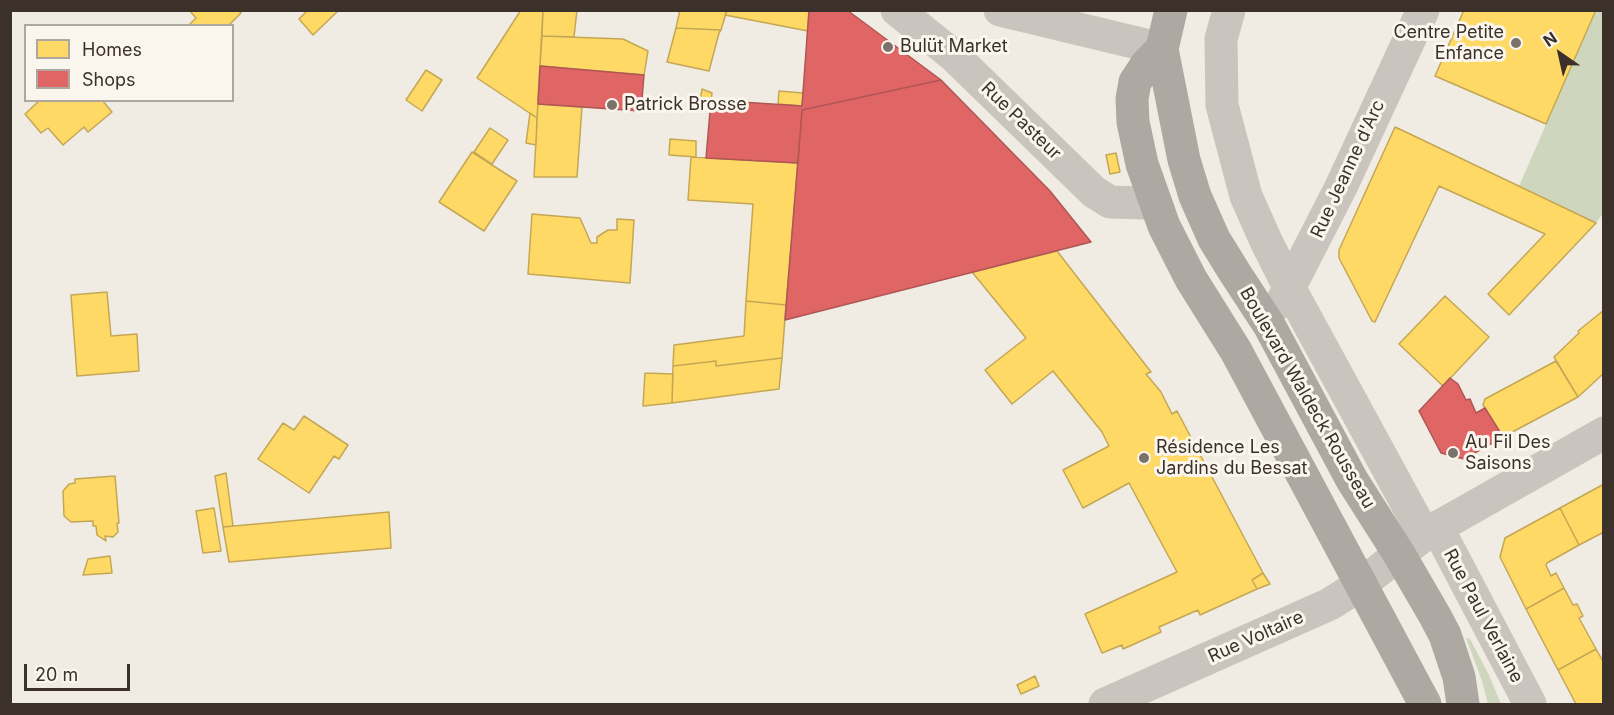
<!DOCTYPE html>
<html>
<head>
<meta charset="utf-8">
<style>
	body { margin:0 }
	#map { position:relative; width:1614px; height:715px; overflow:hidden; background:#f0ece4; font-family:Inter,sans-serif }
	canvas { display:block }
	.frame { position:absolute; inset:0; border:12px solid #3b312a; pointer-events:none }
	.legend { position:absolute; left:24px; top:24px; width:210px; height:78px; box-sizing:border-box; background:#fbf6ed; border:2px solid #aea79f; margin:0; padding:8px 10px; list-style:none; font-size:18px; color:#3b312a }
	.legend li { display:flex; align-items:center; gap:12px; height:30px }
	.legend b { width:30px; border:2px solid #aea79f }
	.north { position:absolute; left:1530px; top:24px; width:60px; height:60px; -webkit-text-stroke:4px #fbf6ed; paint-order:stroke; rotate:326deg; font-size:16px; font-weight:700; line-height:24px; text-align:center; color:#3b312a }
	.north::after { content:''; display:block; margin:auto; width:21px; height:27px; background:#3b312a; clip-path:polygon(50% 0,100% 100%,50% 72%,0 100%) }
	.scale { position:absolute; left:24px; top:664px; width:106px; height:27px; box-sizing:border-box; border:3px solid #3b312a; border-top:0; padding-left:8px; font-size:18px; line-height:21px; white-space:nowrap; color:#3b312a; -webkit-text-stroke:4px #fbf6ed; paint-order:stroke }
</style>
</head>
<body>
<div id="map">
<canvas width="1614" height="715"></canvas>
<div class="frame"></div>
<ul class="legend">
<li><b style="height:16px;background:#ffd966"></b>Homes</li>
<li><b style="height:16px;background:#e06666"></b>Shops</li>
</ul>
<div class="north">N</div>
<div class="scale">20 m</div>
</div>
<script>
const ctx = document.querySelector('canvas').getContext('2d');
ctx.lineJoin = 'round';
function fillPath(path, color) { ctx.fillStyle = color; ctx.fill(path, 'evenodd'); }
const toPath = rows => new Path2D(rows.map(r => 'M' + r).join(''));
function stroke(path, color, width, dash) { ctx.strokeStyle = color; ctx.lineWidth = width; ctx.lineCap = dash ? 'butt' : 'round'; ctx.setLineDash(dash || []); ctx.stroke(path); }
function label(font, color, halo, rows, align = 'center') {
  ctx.font = font + ' Inter,sans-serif'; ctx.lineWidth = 6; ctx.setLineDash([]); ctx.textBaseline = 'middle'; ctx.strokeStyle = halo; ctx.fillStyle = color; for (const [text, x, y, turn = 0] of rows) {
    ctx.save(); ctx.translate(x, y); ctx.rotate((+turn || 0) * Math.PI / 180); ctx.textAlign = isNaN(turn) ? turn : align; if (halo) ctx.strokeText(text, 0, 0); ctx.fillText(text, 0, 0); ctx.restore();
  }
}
fillPath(toPath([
	[1596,11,1604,11,1604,212,1596,223,1519,186],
	[1466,638,1470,639,1489,675,1501,704,1488,704,1482,681]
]), '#ced7be');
const homes = toPath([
	[189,10,239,10,241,13,228,26,188,26,196,18,189,10],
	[308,10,339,10,313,35,299,19,308,10],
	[521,10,543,10,537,118,477,78,521,10],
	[543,10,577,10,574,37,542,36,543,10],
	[680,10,727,10,721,30,676,28,680,10],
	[727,10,809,10,808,31,725,15,727,10],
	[1464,10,1596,10,1546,124,1435,76,1464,10],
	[676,28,721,30,719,33,709,71,667,62,676,28],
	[542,36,623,39,648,51,644,75,540,66,542,36],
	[426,70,442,80,422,111,406,100,426,70],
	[702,89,712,93,711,102,700,101,702,89],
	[779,91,803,93,802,106,778,104,779,91],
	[40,100,102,100,112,112,88,132,84,127,63,145,48,128,41,133,25,114,40,100],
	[538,104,582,107,577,177,534,177,538,104],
	[530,113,537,118,536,145,526,143,530,113],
	[1395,127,1410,134,1596,223,1509,315,1488,294,1545,234,1439,186,1375,322,1372,321,1339,258,1339,250,1395,127],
	[490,128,508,140,492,164,474,152,490,128],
	[670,139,696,141,696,157,669,155,670,139],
	[472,152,517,181,484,231,439,202,472,152],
	[1116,153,1120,172,1110,174,1106,155,1116,153],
	[691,157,798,163,786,305,746,301,753,204,688,200,691,157],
	[532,214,580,218,591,243,597,243,597,237,608,230,617,230,617,219,634,220,630,283,528,274,532,214],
	[1057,251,1151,372,1146,374,1161,392,1172,414,1177,411,1263,573,1252,580,1257,589,1200,615,1198,610,1159,627,1161,632,1123,649,1122,645,1102,653,1085,614,1177,572,1129,483,1083,508,1063,470,1109,446,1102,432,1053,371,1012,404,985,370,1026,338,972,272,1057,251],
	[107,292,111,336,137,334,139,371,77,376,71,295,107,292],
	[1445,296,1489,337,1443,386,1399,344,1445,296],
	[746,301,786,305,782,358,716,366,716,361,673,366,674,345,744,336,746,301],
	[1604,310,1604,373,1578,397,1554,357,1579,333,1578,331,1604,310],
	[782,358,779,389,672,403,673,366,716,361,716,366,782,358],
	[1556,361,1578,397,1503,437,1483,405,1485,399,1556,361],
	[645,373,673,374,672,403,643,406,645,373],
	[304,416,348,445,339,459,334,456,309,493,258,459,283,423,294,430,304,416],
	[226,473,233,526,223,527,215,476,226,473],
	[115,476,119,523,117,523,118,532,113,537,105,536,106,541,97,535,96,526,93,526,93,521,71,522,64,516,63,491,69,484,75,483,75,479,115,476],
	[1604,484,1604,532,1579,545,1560,508,1604,484],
	[214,508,221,551,203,553,196,511,214,508],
	[1560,508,1579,545,1547,563,1546,565,1551,576,1556,573,1564,588,1526,609,1500,557,1505,538,1560,508],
	[389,512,391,548,229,562,223,527,389,512],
	[110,556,112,573,83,575,88,559,110,556],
	[1263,573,1270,584,1257,589,1252,580,1263,573],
	[1564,588,1573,605,1577,604,1583,616,1579,618,1596,649,1558,670,1526,609,1564,588],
	[1596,649,1604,663,1604,704,1576,704,1558,670,1596,649],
	[1035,676,1039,686,1021,694,1017,685,1035,676]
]);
fillPath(homes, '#ffd966');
stroke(homes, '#c4a754', 1.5);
const shops = toPath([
	[809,10,847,10,941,80,802,110,798,163,706,158,711,100,802,106,809,10],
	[540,66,644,75,641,111,538,104,540,66],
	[941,80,1050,191,1091,242,785,320,802,110,941,80],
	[1450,378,1458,384,1466,400,1470,399,1476,413,1485,408,1503,437,1464,459,1441,453,1419,411,1450,378]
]);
fillPath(shops, '#e06666');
stroke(shops, '#ae5654', 1.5);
stroke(toPath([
	[897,10,954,56,1094,192,1110,202,1143,203,1155,201],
	[1000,10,1162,49],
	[1229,10,1221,39,1222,105,1246,196,1266,241,1290,289,1424,535],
	[1282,302,1341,187,1423,10],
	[1437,527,1530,704],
	[1105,704,1330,604,1360,585,1424,535,1604,433]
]), '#c9c4bd', 33);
stroke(toPath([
	[1171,10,1162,49,1184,160,1195,196,1214,239,1235,273,1269,325,1352,480,1399,554,1435,616,1445,635,1459,677,1463,704],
	[1162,49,1147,64,1135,82,1132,99,1133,122,1142,164,1164,226,1191,279,1236,351,1425,704]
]), '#aea8a2', 33);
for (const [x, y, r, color] of [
	[1516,43,6,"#7a726b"],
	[888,47,6,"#7a726b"],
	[612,105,6,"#7a726b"],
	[1453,453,6,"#7a726b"],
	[1144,458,6,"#7a726b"]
]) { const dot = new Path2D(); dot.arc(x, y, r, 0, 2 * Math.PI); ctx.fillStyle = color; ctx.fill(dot); stroke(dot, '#fbf6ed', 2); }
label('18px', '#3b312a', '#fbf6ed', [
	["Centre Petite",1504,33,"right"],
	["Enfance",1504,54,"right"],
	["Bulüt Market",900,47],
	["Patrick Brosse",624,105],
	["Au Fil Des",1465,443],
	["Saisons",1465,464],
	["Résidence Les",1156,448],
	["Jardins du Bessat",1156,469]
], 'left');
label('18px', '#3b312a', '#fbf6ed', [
	["Rue Pasteur",1021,121,44],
	["Rue Jeanne d'Arc",1348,169,-65],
	["Boulevard Waldeck Rousseau",1307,398,60],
	["Rue Paul Verlaine",1483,616,62],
	["Rue Voltaire",1256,637,-24]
]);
</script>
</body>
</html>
